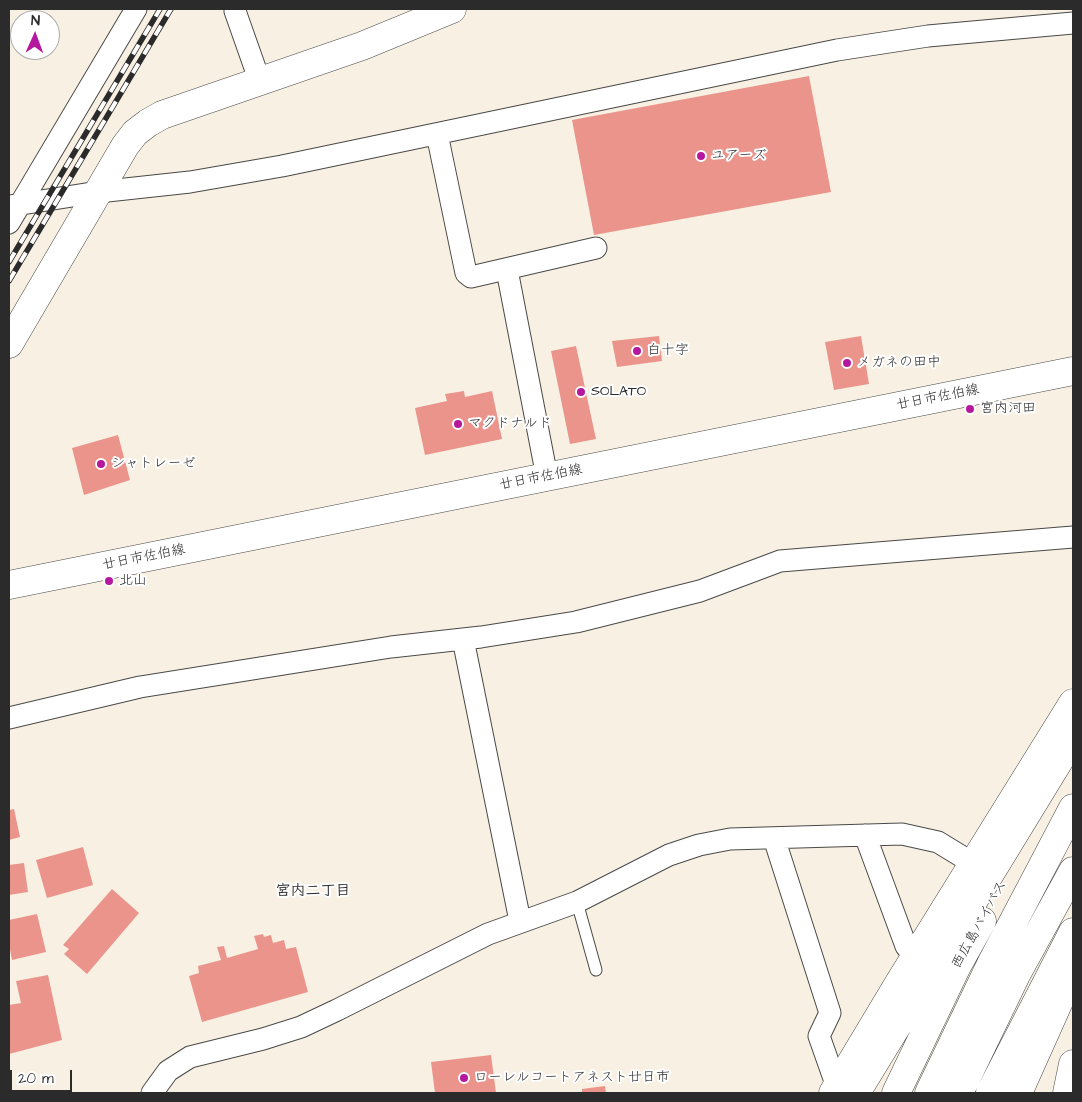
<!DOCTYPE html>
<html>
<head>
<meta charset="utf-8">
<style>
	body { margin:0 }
	#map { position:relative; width:1082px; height:1102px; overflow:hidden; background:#f8f1e3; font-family:"Architects Daughter",sans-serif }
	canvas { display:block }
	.frame { position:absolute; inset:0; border:10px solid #2b2b2b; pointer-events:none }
	.north { position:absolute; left:10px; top:10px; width:50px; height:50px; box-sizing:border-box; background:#fff; border:1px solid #aaa; border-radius:50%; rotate:2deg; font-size:14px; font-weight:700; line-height:20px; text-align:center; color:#2b2b2b }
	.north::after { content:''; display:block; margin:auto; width:18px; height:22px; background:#b5179e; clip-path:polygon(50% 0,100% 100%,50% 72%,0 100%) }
	.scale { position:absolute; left:10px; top:1070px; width:62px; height:22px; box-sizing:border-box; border:2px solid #2b2b2b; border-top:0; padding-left:6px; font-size:15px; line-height:18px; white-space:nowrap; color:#2b2b2b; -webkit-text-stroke:4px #fff; paint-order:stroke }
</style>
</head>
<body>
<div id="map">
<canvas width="1082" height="1102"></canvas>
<div class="frame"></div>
<div class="north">N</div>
<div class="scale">20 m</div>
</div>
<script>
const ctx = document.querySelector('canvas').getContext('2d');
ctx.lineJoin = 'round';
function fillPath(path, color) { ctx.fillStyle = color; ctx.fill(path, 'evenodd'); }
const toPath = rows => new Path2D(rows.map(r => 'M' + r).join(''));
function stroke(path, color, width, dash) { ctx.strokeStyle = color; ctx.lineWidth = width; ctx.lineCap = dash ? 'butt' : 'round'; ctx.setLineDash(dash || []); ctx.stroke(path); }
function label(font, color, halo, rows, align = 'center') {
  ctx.font = font + ' "Architects Daughter","Klee One",sans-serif'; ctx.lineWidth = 4; ctx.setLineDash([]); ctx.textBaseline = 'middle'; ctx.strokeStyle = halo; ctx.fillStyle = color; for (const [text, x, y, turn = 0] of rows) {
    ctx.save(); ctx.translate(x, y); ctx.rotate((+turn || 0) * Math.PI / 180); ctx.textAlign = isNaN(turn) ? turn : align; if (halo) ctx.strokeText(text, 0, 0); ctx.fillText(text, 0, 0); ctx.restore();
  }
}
fillPath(toPath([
	[809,76,831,192,594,235,572,120],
	[659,336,662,361,617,367,612,341],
	[861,336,869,384,834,390,825,342],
	[576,346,596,439,570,444,551,351],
	[464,391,465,397,492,391,502,439,425,455,415,408,447,401,445,394],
	[118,435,130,480,84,495,72,448],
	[14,809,20,837,9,840,9,810],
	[83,847,93,885,47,898,36,860],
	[24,863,28,892,9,895,9,865],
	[112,889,139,913,87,974,64,954,69,949,63,945],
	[37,914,46,952,12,960,9,944,9,920],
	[263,934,264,937,271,935,273,943,284,940,286,949,296,947,308,992,202,1022,189,976,199,973,198,966,221,960,217,947,224,946,227,958,258,949,254,936],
	[48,975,62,1040,9,1054,9,1005,21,1003,16,981],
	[491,1055,496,1093,435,1093,431,1062],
	[605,1086,606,1093,582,1093,582,1089]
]), '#eb948b');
const lane = toPath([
	[577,902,596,970]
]);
const street = toPath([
	[235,11,260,82],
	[437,134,466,273,471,277,596,248],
	[9,206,98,192,190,182,282,166,837,50,928,36,1073,23],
	[9,223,136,9],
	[507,270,547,477],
	[463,639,520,921],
	[9,718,140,687,391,647,481,637,576,622,700,591,780,561,1073,537],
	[865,835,906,946,915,958],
	[774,838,830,1013,819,1036,837,1087],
	[152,1093,168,1071,190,1057,263,1039,301,1027,337,1010,488,934,577,902,669,855,699,845,730,839,902,834,938,842,974,864]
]);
const secondary = toPath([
	[9,344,125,146,135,133,148,123,162,115,362,46,452,9],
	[833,1093,899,983,1073,703],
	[1067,1093,1073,1064]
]);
const primary = toPath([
	[9,585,1073,371]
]);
const highway = toPath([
	[856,1093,1073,738],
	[896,1093,957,966,982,921],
	[929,1093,992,962,1073,808],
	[959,1093,1017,973,1073,871],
	[990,1093,1073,932],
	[1018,1093,1073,970]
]);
stroke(lane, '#4a4947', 13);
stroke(street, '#4a4947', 23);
stroke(secondary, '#4a4947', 29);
stroke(primary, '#4a4947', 29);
stroke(highway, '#4a4947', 29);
stroke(lane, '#fff', 11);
stroke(street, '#fff', 21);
stroke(secondary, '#fff', 28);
stroke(primary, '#fff', 28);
stroke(highway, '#fff', 28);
const rail = toPath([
	[9,262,160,9],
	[9,281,171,9]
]);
stroke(rail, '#2b2b2b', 5.5);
stroke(rail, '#fff', 4, [11]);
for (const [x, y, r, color] of [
	[701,156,5,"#b5179e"],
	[637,351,5,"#b5179e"],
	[847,363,5,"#b5179e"],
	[581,392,5,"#b5179e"],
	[970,409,5,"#b5179e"],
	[458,424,5,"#b5179e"],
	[101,464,5,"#b5179e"],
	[109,581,5,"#b5179e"],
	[464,1078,5,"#b5179e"]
]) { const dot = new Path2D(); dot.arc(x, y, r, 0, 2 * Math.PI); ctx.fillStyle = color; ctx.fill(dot); stroke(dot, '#fff', 2); }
label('14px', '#2b2b2b', '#fff', [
	["ユアーズ",711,156],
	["白十字",647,351],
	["メガネの田中",857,363],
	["SOLATO",591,392],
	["宮内河田",980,409],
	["マクドナルド",468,424],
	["シャトレーゼ",111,464],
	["北山",119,581],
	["ローレルコートアネスト廿日市",474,1078]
], 'left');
label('14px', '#2b2b2b', '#fff', [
	["廿日市佐伯線",938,398,-11],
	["廿日市佐伯線",541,478,-11],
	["廿日市佐伯線",144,558,-11],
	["西広島バイパス",980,925,-61]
]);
label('bold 15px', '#2b2b2b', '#fff', [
	["宮内二丁目",313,892]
]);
</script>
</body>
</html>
